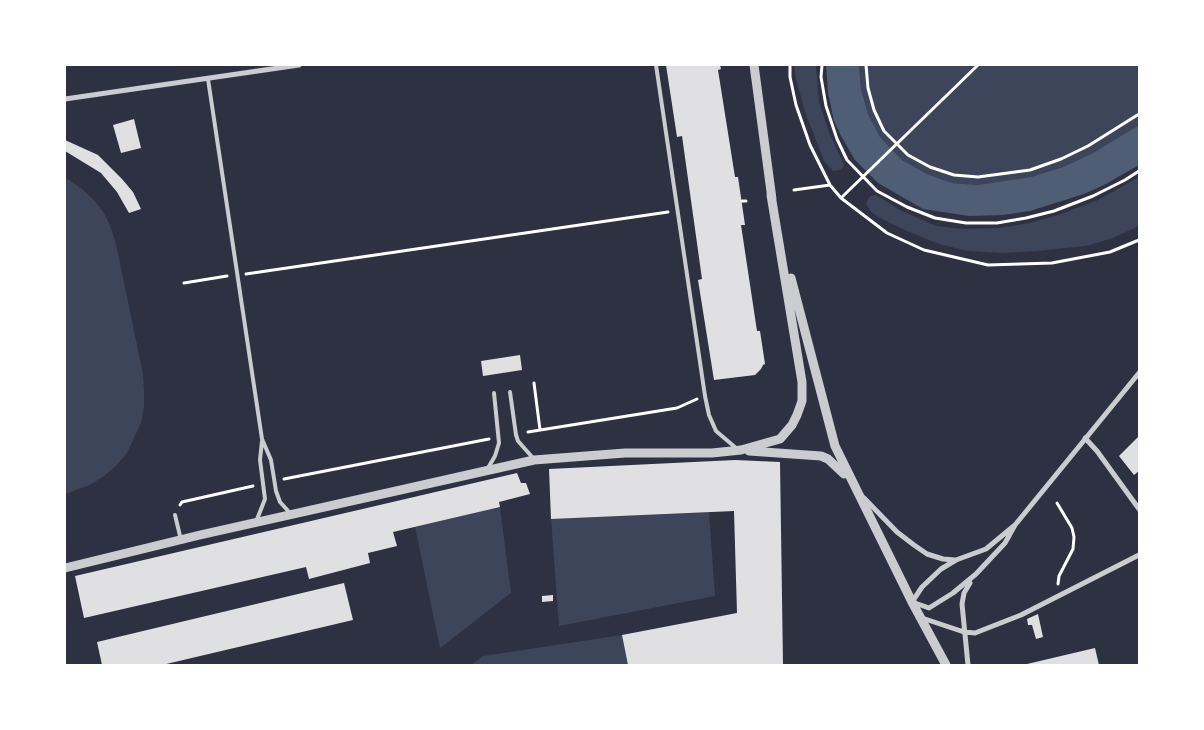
<!DOCTYPE html>
<html>
<head>
<meta charset="utf-8">
<style>
	body { margin:0 }
	#map { position:relative; width:1204px; height:730px; overflow:hidden; background:#2d3142; font-family:Commissioner,sans-serif }
	canvas { display:block }
	.frame { position:absolute; inset:0; border:66px solid #fff; pointer-events:none }
</style>
</head>
<body>
<div id="map">
<canvas width="1204" height="730"></canvas>
<div class="frame"></div>
</div>
<script>
const ctx = document.querySelector('canvas').getContext('2d');
ctx.lineJoin = 'round';
function fillPath(path, color) { ctx.fillStyle = color; ctx.fill(path, 'evenodd'); }
const toPath = rows => new Path2D(rows.map(r => 'M' + r).join(''));
function stroke(path, color, width, dash) { ctx.strokeStyle = color; ctx.lineWidth = width; ctx.lineCap = dash ? 'butt' : 'round'; ctx.setLineDash(dash || []); ctx.stroke(path); }
fillPath(toPath([
	[794,65,816,65,819,102,829,132,844,165,843,168,840,170,833,171,824,161,805,112,796,79],
	[859,65,1139,65,1139,125,1093,153,1063,167,1031,177,977,185,952,183,927,174,902,160,880,137,868,114,861,89],
	[65,177,82,189,94,200,104,213,111,228,116,244,143,374,144,390,144,407,141,423,127,453,116,466,104,476,90,485,65,494],
	[1139,177,1139,226,1113,238,1086,246,1037,251,1002,253,967,251,939,244,907,231,884,220,872,213,866,204,870,196,876,195,900,210,936,226,963,229,999,228,1030,223,1058,215,1098,200],
	[500,507,511,593,440,648,415,527],
	[709,512,715,596,559,626,551,519],
	[622,635,628,665,471,665,483,656]
]), '#3c4559');
fillPath(toPath([
	[826,65,859,65,861,89,868,114,880,137,902,160,927,174,952,183,977,185,1031,177,1063,167,1093,153,1139,125,1139,165,1106,184,1084,194,1030,211,1003,215,969,216,923,209,878,183,855,160,841,136,834,121,828,93]
]), '#4f5d75');
fillPath(toPath([
	[666,65,720,65,721,69,718,70,735,177,738,177,745,225,741,225,757,331,760,331,765,364,763,365,761,369,755,375,714,380,698,280,702,279,682,136,677,137],
	[134,119,141,148,121,153,113,125],
	[65,140,98,155,122,179,133,192,141,209,129,213,117,192,101,173,65,151],
	[520,355,522,370,483,376,481,361],
	[1139,436,1139,471,1134,475,1119,456],
	[735,460,780,462,783,665,628,665,622,635,737,613,734,511,551,519,549,469],
	[517,473,521,483,526,483,530,494,499,502,500,507,393,532,397,546,368,553,370,563,309,579,306,567,84,618,75,576],
	[344,583,353,620,162,665,102,665,97,642],
	[553,595,553,601,542,602,542,596],
	[1038,614,1043,637,1036,639,1032,625,1028,625,1027,619],
	[1095,648,1099,665,1027,665,1027,664]
]), '#e0e0e3');
stroke(toPath([
	[790,65,790,77,796,105,810,145,830,185,841,198,887,233,924,250,988,265,1052,263,1110,252,1139,240],
	[822,65,821,77,826,106,837,139,847,160,877,191,907,207,935,218,966,223,997,223,1026,218,1054,211,1093,196,1125,180,1139,171],
	[866,65,868,88,874,110,884,131,908,155,930,167,954,175,978,177,1030,170,1061,159,1088,146,1139,114],
	[794,190,830,185],
	[841,198,978,65],
	[742,201,746,201],
	[246,274,668,212],
	[184,283,227,276],
	[534,383,540,430],
	[528,432,677,408,697,399],
	[284,479,489,439],
	[1057,503,1072,528,1074,537,1073,549,1059,576,1058,584],
	[180,505,182,502,253,486]
]), '#fff', 3);
stroke(toPath([
	[656,65,705,396,709,415,716,431,736,448],
	[208,79,262,439,271,460,276,491,280,502,290,513],
	[510,392,516,435,518,441,533,458],
	[488,468,495,456,499,443,494,393],
	[175,515,181,540],
	[256,522,265,499,260,460,262,441]
]), '#caccd0', 4);
stroke(toPath([
	[65,99,299,65],
	[1085,438,1097,451,1139,509],
	[864,498,897,532,914,545,927,554,943,559,955,560],
	[1015,525,986,549,956,560,941,569,922,587,912,602,929,608,953,593,976,574,1005,543,1015,525,1139,373],
	[922,618,964,632,975,633,1021,615,1139,555],
	[968,665,962,604,964,593,970,583]
]), '#caccd0', 5);
stroke(toPath([
	[754,65,772,199],
	[791,278,835,446,912,602,946,665],
	[749,451,821,456,828,459,844,474],
	[65,568,200,535,534,460,625,453,712,453,741,450,780,439,792,425,797,415,802,401,802,382,771,195]
]), '#caccd0', 9);
</script>
</body>
</html>
